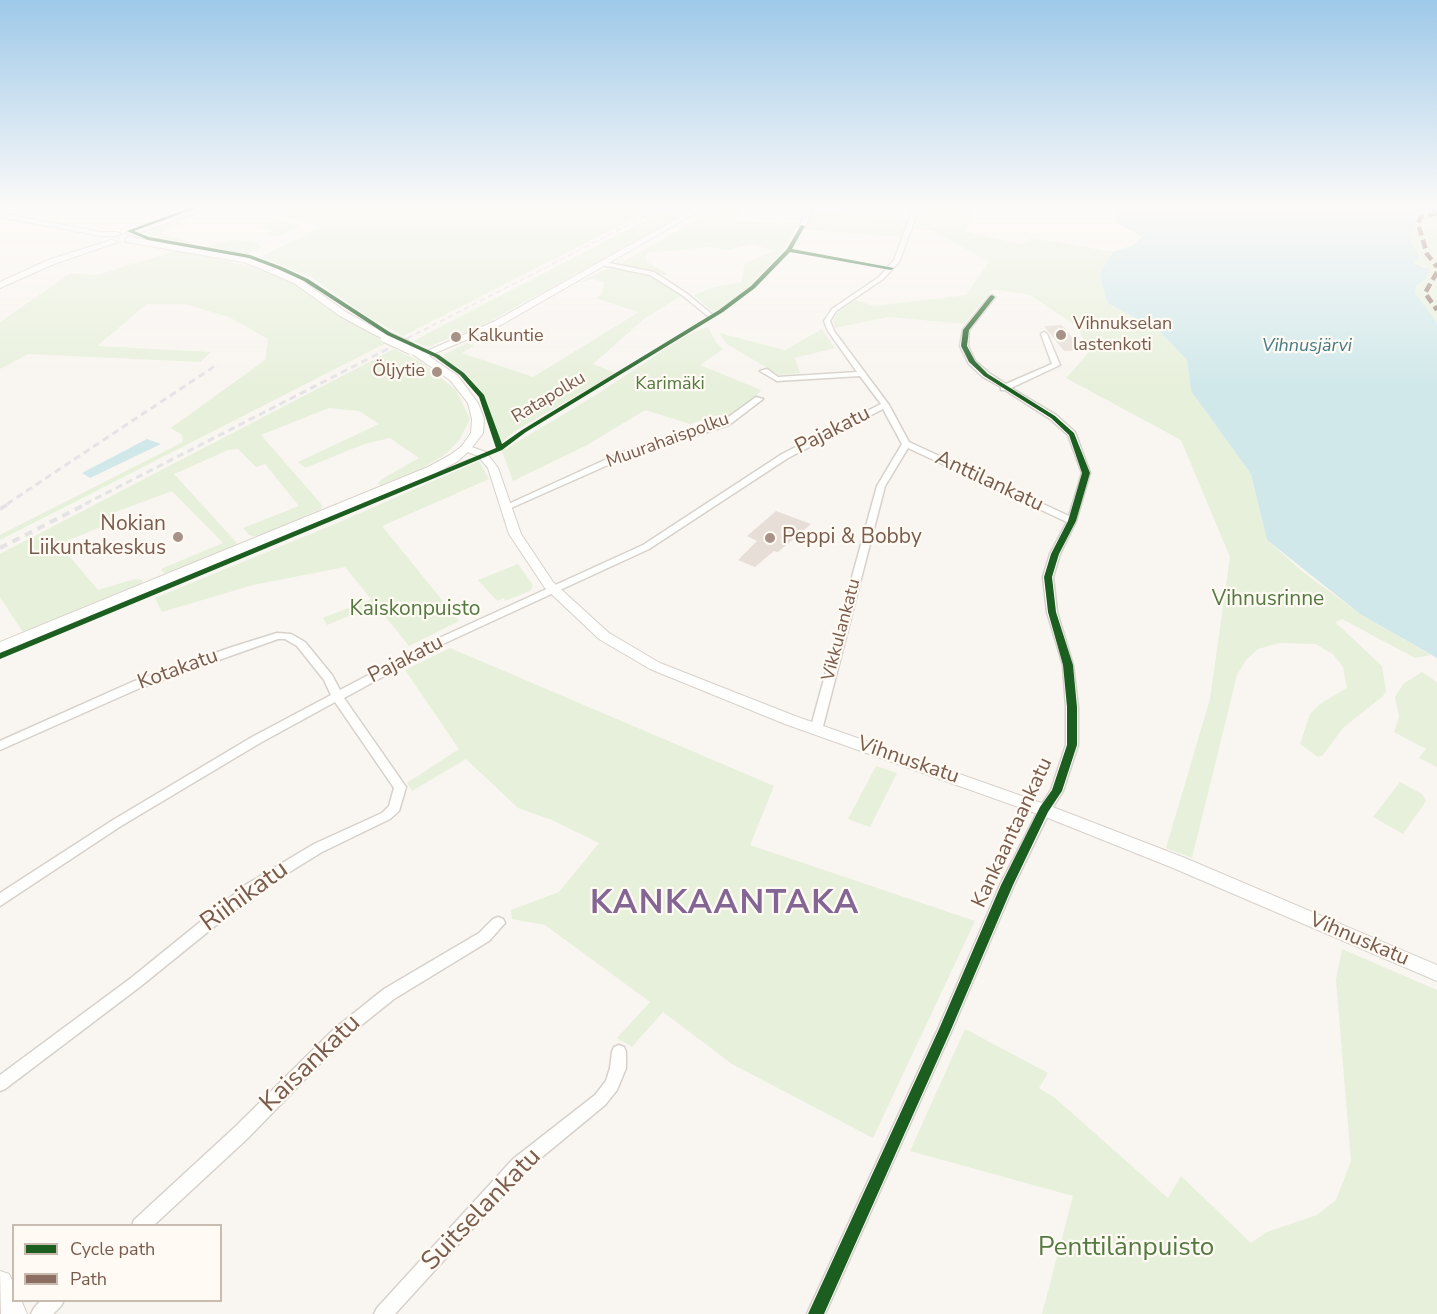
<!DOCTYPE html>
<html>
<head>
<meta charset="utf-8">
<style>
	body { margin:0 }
	#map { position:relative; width:1437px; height:1314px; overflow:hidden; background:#f9f5f0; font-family:"Nunito Sans",sans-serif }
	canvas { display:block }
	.legend { position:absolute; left:12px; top:1224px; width:210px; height:78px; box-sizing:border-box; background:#fffaf3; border:2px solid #cabbb1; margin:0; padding:8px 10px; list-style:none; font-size:18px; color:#7a5c4d }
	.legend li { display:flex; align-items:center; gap:12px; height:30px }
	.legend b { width:30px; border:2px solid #cabbb1 }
</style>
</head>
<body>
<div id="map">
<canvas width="1437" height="1314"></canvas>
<ul class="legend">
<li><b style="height:8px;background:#1b5e20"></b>Cycle path</li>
<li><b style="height:8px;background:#8d6e63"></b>Path</li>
</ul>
</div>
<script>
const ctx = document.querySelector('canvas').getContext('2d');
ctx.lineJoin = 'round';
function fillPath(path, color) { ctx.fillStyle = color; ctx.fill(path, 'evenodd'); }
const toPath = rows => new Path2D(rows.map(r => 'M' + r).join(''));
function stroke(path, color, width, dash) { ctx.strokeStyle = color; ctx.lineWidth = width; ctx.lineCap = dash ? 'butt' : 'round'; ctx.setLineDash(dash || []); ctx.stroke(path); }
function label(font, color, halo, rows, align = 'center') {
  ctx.font = font + ' "Nunito Sans",sans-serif'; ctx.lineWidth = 4.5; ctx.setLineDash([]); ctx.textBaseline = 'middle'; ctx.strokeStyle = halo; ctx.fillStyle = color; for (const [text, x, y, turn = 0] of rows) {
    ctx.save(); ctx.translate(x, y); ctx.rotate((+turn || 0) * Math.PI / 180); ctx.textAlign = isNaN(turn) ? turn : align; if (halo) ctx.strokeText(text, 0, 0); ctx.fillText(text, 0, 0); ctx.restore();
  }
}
fillPath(toPath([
	[237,206,658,206,403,336,368,317,311,277,260,257,322,226],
	[674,206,700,206,481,326,428,347,413,341],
	[722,206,742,206,735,221,798,225,783,251,750,286,719,310,712,311,694,295,711,288,741,282,745,263,774,251,752,244,728,250,710,247,647,253,646,261,668,274,663,275,646,269,622,265,622,262],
	[923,206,974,206,965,231,1020,244,1033,238,1113,252,1100,273,1107,303,1158,330,1187,360,1191,391,1251,474,1267,540,1303,572,1360,614,1431,655,1415,658,1342,619,1335,622,1382,666,1386,691,1383,696,1343,728,1323,755,1318,757,1300,744,1310,714,1320,704,1347,688,1343,667,1333,654,1315,644,1279,643,1258,649,1246,660,1237,675,1192,858,1166,848,1210,699,1230,557,1181,440,1066,378,1090,351,1076,326,1030,295,993,289,964,324,889,317,835,328,833,321,836,314,855,300,875,306,966,295,989,262,933,231,915,229],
	[1437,210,1437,323,1414,293,1417,285,1425,280,1426,266,1413,263,1420,257,1408,236,1417,226,1416,216],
	[813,212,907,219,902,237,806,230],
	[278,220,303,226,277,237,266,235,272,231,259,228],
	[176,221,182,223,160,233,192,243,188,244,142,233],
	[230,240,253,241,262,247,246,255,203,247],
	[178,250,261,269,303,288,350,322,388,342,0,540,0,535,183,442,182,435,171,428,265,360,268,339,229,317,184,304,147,304,97,346,211,352,200,362,28,354,0,369,0,322,71,273,97,275],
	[606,269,642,272,683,295,644,319,593,364,616,373,515,431,501,443,484,395,466,373,443,358,445,354,468,343,474,346,462,353,533,377,639,312,595,298,602,294,604,282,592,279,578,283],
	[708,327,716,342,723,349,700,365,761,390,753,400,727,419,718,415,690,424,645,410,587,445,513,481,502,451,596,395,687,335],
	[822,329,835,348,795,358,800,373,779,375,727,344,719,333,785,350],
	[394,349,420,361,456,390,470,419,460,439,446,454,421,469,380,485,378,483,382,479,419,458,390,438,364,444,305,468,298,462,379,424,359,411,329,408,261,435,316,498,322,505,321,509,258,537,249,535,243,528,299,506,265,464,256,467,238,449,228,450,174,474,237,543,234,546,169,573,164,573,161,570,163,568,223,543,172,491,113,513,118,520,59,544,98,590,135,579,143,580,142,583,29,631,22,631,0,597,0,554],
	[479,461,489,479,382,526,459,621,409,646,376,605,327,625,323,618,371,599,345,567,253,585,162,612,155,598,335,524],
	[518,564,533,585,530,591,505,601,504,598,497,601,478,580],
	[450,648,774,786,750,845,975,921,873,1138,732,1064,663,1012,632,1047,617,1038,650,1002,545,925,512,919,511,910,559,892,599,843,552,820,518,808,466,759,412,791,407,783,459,749,405,670],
	[1422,672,1437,682,1437,767,1419,758,1426,749,1394,732,1399,717,1395,697,1403,684],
	[876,766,897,773,870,827,848,819],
	[1400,782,1422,794,1426,801,1403,834,1373,817],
	[1342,949,1437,990,1437,1314,1042,1314,1073,1196,910,1151,965,1029,1048,1073,1039,1088,1055,1098,1168,1198,1181,1176,1251,1243,1267,1232,1317,1215,1336,1200,1351,1161,1336,980]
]), '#e7f0db');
fillPath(toPath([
	[1119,206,1437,206,1437,210,1416,216,1417,226,1408,236,1420,257,1413,263,1429,269,1425,280,1417,285,1415,293,1437,323,1437,658,1360,614,1267,540,1251,474,1191,391,1187,360,1158,330,1107,303,1100,273,1113,252,1134,245,1142,237,1116,222],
	[147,439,161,444,90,478,82,473]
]), '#d0e8ea');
fillPath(toPath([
	[1062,325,1076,342,1072,342,1079,350,1064,351,1044,326],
	[776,511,811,524,778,552,774,551,755,567,738,560,757,541,747,536]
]), '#e6ded7');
const minor = toPath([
	[807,206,813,206,806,226,803,228,800,226,807,206],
	[914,206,920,206,899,262,883,279,836,311,830,321,834,331,889,405,909,442,1069,516,1082,473,1068,435,1050,419,1005,390,1001,390,1001,387,983,377,969,364,960,346,963,330,990,296,992,295,995,297,969,330,968,346,975,361,989,373,1006,384,1052,364,1041,334,1044,332,1047,334,1060,365,1011,388,1056,415,1075,432,1090,473,1076,521,1060,554,1053,577,1057,612,1073,665,1078,707,1078,745,1063,791,1049,813,1014,885,951,1032,825,1314,807,1314,938,1029,1000,885,1040,807,1051,790,1066,745,1066,707,1063,665,1047,612,1043,577,1050,554,1067,522,908,448,885,486,822,730,820,733,816,734,812,733,810,730,877,486,902,444,883,409,788,458,649,549,445,643,344,698,406,787,399,811,390,819,322,852,257,892,141,986,5,1089,0,1091,0,1075,131,978,247,884,314,844,382,813,389,806,394,788,335,702,260,743,121,826,0,906,0,893,113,820,252,737,331,695,324,680,297,646,285,639,278,639,140,688,0,750,0,741,132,682,232,647,277,633,291,634,305,642,332,675,340,690,437,639,643,545,782,454,881,404,860,376,777,381,760,371,767,369,778,377,857,372,828,331,824,321,832,309,879,277,894,260,914,206],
	[604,262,654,272,686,293,714,316,709,317,682,295,650,275,602,265,601,264,604,262],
	[756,397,763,399,729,425,626,457,511,508,508,509,504,506,620,453,723,421,756,397],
	[498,917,503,919,505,923,489,941,394,999,344,1039,248,1138,153,1226,132,1226,134,1220,236,1126,334,1029,384,989,479,933,493,919,498,917],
	[619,1045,624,1047,626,1052,626,1068,617,1090,605,1105,525,1171,395,1314,374,1314,377,1308,513,1159,595,1095,606,1081,610,1068,612,1052,614,1047,619,1045],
	[41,1300,64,1300,61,1306,53,1314,31,1314,34,1308,41,1300]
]);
const tertiary = toPath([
	[699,206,708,206,501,325,426,357,418,355,495,321,699,206],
	[466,445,486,452,498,468,521,534,553,582,609,633,660,663,795,716,1050,806,1185,858,1437,965,1437,981,1173,868,1038,814,785,724,650,669,599,639,545,588,509,534,488,468,478,456,462,450,461,448,466,445]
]);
const secondary = toPath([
	[203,206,216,206,132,235,125,233,203,206],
	[0,213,101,232,117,232,121,234,117,236,101,236,0,217,0,213],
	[129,237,245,257,265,264,300,279,346,312,390,336,381,338,340,316,294,283,259,268,243,262,126,242,126,238,129,237],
	[111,240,118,242,54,264,0,288,0,282,48,260,111,240],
	[408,347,416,347,458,376,478,403,484,419,483,433,470,450,458,461,436,473,0,653,0,642,428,467,450,455,462,446,471,433,472,419,468,403,450,380,408,351,408,347],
	[0,1271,9,1274,14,1284,14,1300,21,1300,27,1314,1,1314,0,1271]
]);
stroke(minor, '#d7d1cb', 3);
stroke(tertiary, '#d7d1cb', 2);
stroke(secondary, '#d9d2cb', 2);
fillPath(minor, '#fefefd');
fillPath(tertiary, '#fefefd');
fillPath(secondary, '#fefefd');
stroke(toPath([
	[408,338,665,206]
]), '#e6e3e7', 2, [5, 4]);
stroke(toPath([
	[7,504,218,364],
	[85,504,411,337]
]), '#e6e3e7', 3, [7, 4.5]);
stroke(toPath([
	[0,509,10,503],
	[0,548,88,503]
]), '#e6e3e7', 4, [8, 6]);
const secondaryBridgeFar1 = toPath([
	[385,336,390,338]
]);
const secondaryBridge = toPath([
	[386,337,412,349]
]);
stroke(secondaryBridgeFar1, '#d9d2cb', 10, []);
stroke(secondaryBridge, '#d9d2cb', 13, []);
stroke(secondaryBridgeFar1, '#fefefd', 9);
stroke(secondaryBridge, '#fefefd', 11);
stroke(toPath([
	[1437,213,1421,217,1418,223,1427,254,1437,267],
	[1437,272,1425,293,1437,310]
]), '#8d6e63', 4.5, [9, 4.5]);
fillPath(toPath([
	[195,206,202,206,134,231,149,237,250,255,282,267,308,279,391,333,439,355,464,373,484,395,502,444,522,430,719,310,751,286,787,249,801,225,805,226,792,249,894,268,891,270,790,252,755,288,723,312,526,432,502,450,0,659,0,653,496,448,479,397,460,375,435,357,387,335,304,281,278,269,249,258,148,240,127,231,195,206],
	[992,295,995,297,969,330,967,346,975,361,988,374,1055,416,1074,433,1090,473,1076,521,1059,554,1052,577,1056,612,1073,665,1077,707,1077,745,1062,791,1048,812,1013,885,950,1032,824,1314,808,1314,939,1029,1001,885,1040,807,1052,790,1067,745,1067,707,1063,665,1048,612,1044,577,1051,554,1068,521,1082,473,1069,435,1051,418,984,376,969,362,961,346,963,330,990,296,992,295]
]), '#1b5e20');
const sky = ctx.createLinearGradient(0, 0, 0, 390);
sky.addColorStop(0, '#9ec9e9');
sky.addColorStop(0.53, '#fcfaf8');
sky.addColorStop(1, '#fcfaf800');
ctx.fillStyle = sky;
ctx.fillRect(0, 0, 1437, 390);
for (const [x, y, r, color] of [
	[1061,335,6,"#a69286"],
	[456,337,6,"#a69286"],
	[437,372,6,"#a69286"],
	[178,537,6,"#a69286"],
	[770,538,6,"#a69286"]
]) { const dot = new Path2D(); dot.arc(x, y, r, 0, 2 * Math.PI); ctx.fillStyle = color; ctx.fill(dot); stroke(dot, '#fffaf3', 2); }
label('18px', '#7a5c4d', '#fffaf3', [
	["Vihnukselan",1073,325],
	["lastenkoti",1073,346],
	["Kalkuntie",468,337],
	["Öljytie",425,372,"right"]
], 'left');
label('italic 18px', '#437c86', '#fffaf3', [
	["Vihnusjärvi",1307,347]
]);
label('18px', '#537a41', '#fffaf3', [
	["Karimäki",670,385]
]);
label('18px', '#7a5c4d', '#fffaf3', [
	["Ratapolku",549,398,-31],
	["Muurahaispolku",668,441,-20],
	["Vikkulankatu",842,630,-75]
]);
label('21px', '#7a5c4d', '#fffaf3', [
	["Pajakatu",833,431,-27],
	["Anttilankatu",989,482,25],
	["Pajakatu",406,660,-27],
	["Kotakatu",178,670,-20],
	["Vihnuskatu",908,761,19],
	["Kankaantaankatu",1013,833,-65],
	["Vihnuskatu",1359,940,23]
]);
label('21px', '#7a5c4d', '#fffaf3', [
	["Nokian",166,525],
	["Liikuntakeskus",166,549],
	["Peppi & Bobby",782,538,"left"]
], 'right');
label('21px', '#537a41', '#fffaf3', [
	["Vihnusrinne",1268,600],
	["Kaiskonpuisto",415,610]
]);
label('26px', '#7a5c4d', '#fffaf3', [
	["Riihikatu",245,897,-36],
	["Kaisankatu",311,1064,-44],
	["Suitselankatu",482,1210,-46]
]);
label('26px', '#537a41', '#fffaf3', [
	["Penttilänpuisto",1126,1249]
]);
ctx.letterSpacing = '1.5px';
label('bold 33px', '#846695', '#fffaf3', [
	["KANKAANTAKA",725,905]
]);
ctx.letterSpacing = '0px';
</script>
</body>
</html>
